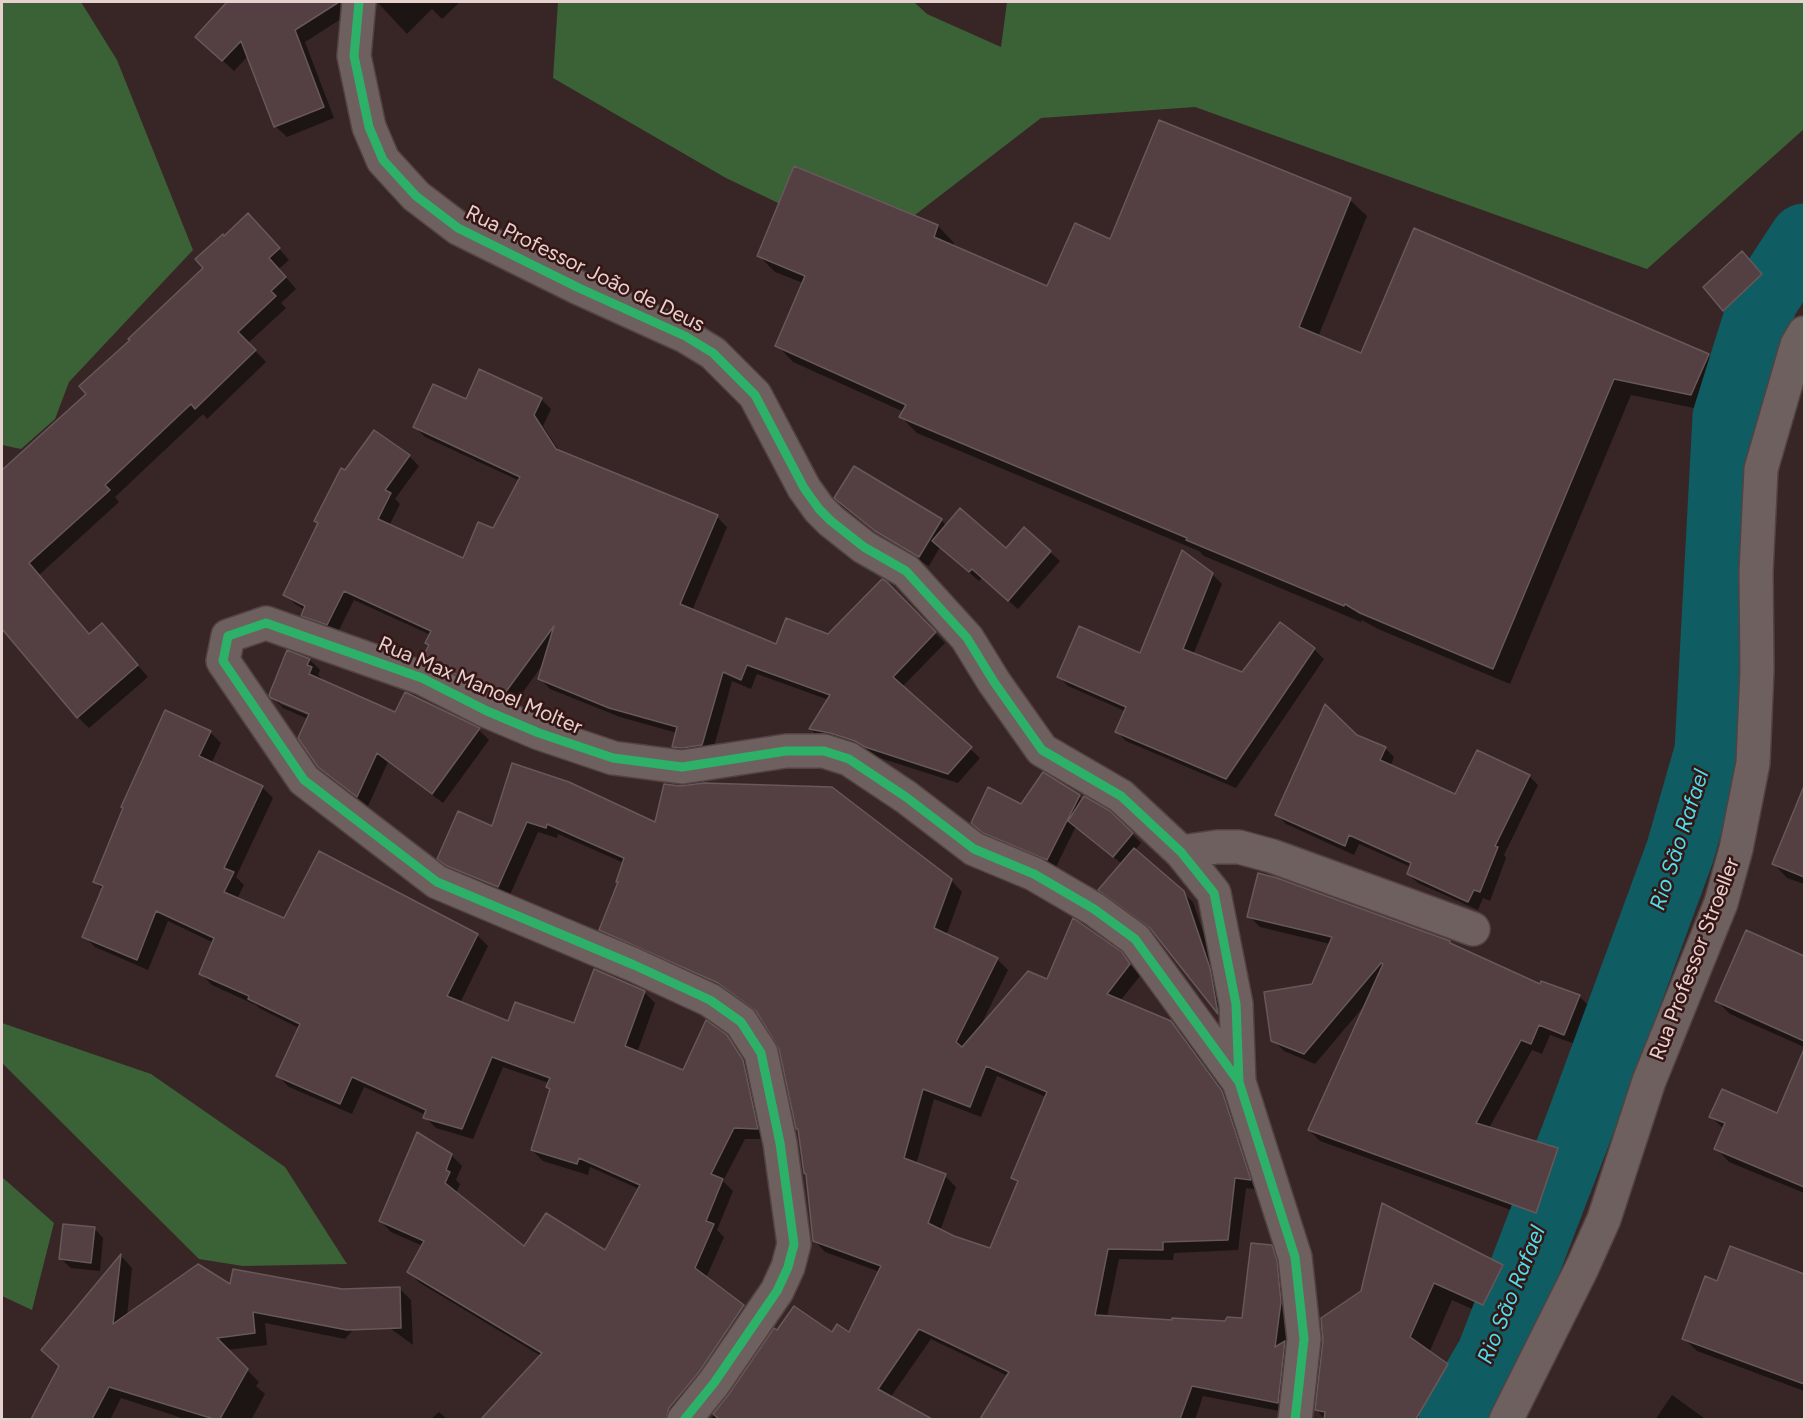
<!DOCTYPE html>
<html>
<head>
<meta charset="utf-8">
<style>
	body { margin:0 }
	#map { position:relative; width:1806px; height:1421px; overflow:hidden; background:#382626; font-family:Figtree,sans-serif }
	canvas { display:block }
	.frame { position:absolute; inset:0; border:3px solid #e7d1cf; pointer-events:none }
</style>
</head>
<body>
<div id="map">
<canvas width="1806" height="1421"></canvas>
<div class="frame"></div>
</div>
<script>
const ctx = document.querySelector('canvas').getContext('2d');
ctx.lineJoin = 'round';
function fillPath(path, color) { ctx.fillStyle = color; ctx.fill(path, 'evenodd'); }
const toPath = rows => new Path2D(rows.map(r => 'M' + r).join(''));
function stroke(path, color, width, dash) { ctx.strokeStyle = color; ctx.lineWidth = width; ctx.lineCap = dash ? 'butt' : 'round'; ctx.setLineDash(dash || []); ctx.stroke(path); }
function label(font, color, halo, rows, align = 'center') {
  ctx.font = font + ' Figtree,sans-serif'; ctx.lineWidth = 5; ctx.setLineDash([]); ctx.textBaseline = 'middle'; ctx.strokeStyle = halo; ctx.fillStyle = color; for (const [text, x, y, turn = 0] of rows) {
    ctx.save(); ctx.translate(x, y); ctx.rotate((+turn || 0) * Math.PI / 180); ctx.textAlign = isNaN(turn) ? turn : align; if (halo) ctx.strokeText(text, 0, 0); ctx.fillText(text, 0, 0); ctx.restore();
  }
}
fillPath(toPath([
	[2,2,81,2,117,60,193,250,69,382,55,419,21,449,2,445],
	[558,2,914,2,927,14,1001,47,1007,2,1804,2,1804,129,1647,269,1195,107,1041,118,872,248,726,178,553,78],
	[2,1023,151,1074,285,1167,347,1264,243,1266,199,1259,2,1063],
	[2,1177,54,1223,32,1310,2,1296]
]), '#3b6137');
fillPath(toPath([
	[230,2,340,2,341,19,305,42,334,118,287,137,275,126,248,56,234,71,197,37],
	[379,2,460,2,442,19,432,9,407,34,379,4],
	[1350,200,1367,216,1318,337,1362,355,1708,355,1724,371,1708,411,1631,395,1510,684,1378,629,1362,620,1361,622,1204,556,1199,551,917,433,901,417,904,412,793,362,777,345,803,283,775,272,758,255,938,226,954,243,953,247,1048,288,1111,241],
	[259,226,289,260,279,269,296,289,281,303,286,308,248,343,266,362,207,419,203,414,115,497,119,502,39,575,90,635,102,625,148,677,89,728,78,717,36,615,2,577,2,469,3,471,88,394,132,340,205,268,224,238],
	[1747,258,1765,279,1728,314,1724,310],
	[541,399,551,409,543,426,560,452,717,517,727,527,692,611,777,646,829,635,885,582,945,643,902,687,980,758,958,783,877,757,866,751,820,739,811,729,829,700,757,674,751,689,732,681,712,754,684,756,674,746,677,733,620,717,550,689,540,679,543,664,513,706,434,668,424,658,430,646,431,635,354,600,337,634,313,625,303,615,305,610,295,604,285,594,345,472,409,456,419,466,395,499,400,504,389,526,464,560,494,530,520,481,425,437,415,427,466,401],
	[846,507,941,520,947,526,1006,550,1024,529,1060,561,1018,609,982,578,979,581,940,547,929,566,886,541],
	[1212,574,1222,584,1193,655,1243,674,1280,624,1314,649,1324,659,1236,788,1126,741,1117,732,1125,711,1068,686,1059,677,1141,655],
	[310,660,320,670,318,675,322,679,321,681,396,714,479,730,489,740,443,803,388,762,368,806,330,777,319,766,308,719,283,708,272,697],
	[280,700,316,715,315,718,280,704],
	[210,732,221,743,211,764,262,787,273,798,236,877,244,885,237,899,285,920,477,935,488,946,460,1003,509,1023,575,1025,644,992,655,1003,637,1053,684,1072,726,1036,738,1048,754,1073,768,1139,745,1139,723,1181,733,1191,717,1230,724,1237,706,1278,743,1306,754,1317,680,1420,483,1420,541,1356,420,1283,409,1272,423,1246,391,1232,380,1221,451,1155,462,1166,456,1180,460,1184,456,1193,524,1248,606,1252,639,1189,590,1167,588,1175,543,1161,532,1150,551,1090,547,1087,549,1083,503,1067,473,1139,436,1128,425,1117,426,1115,364,1087,352,1114,289,1087,278,1076,299,1028,261,1009,256,1005,212,985,201,974,214,943,168,921,148,970,95,947,84,936,103,890,95,882],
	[1356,736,1385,748,1394,757,1390,767,1456,796,1529,776,1538,785,1504,855,1506,858,1490,901,1483,898,1478,910,1418,883,1408,874,1411,867,1359,844,1354,855,1286,824,1277,815],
	[513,765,656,824,951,880,962,892,946,936,997,959,1008,970,980,1027,1047,981,1121,954,1140,976,1120,1001,1170,1022,1182,1033,1233,1103,1260,1190,1246,1188,1238,1250,1174,1253,1173,1260,1119,1259,1107,1317,1173,1321,1226,1322,1243,1319,1271,1247,1282,1258,1287,1273,1289,1413,1203,1396,1195,1420,982,1420,1008,1376,931,1339,890,1398,929,1420,710,1420,731,1395,832,1335,850,1334,880,1272,825,1252,814,1240,808,1175,800,1130,781,1049,761,1016,731,994,612,941,601,930,619,883,617,881,624,863,558,834,557,838,538,832,509,897,459,876,439,858,493,828],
	[997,1076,1046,1097,1012,1178,1019,1184,991,1250,953,1237,940,1231,956,1187,945,1176,916,1165,934,1099,981,1117],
	[1079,797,1132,834,1141,843,1135,850,1193,902,1219,979,1226,1020,1153,930,1109,899,1100,889,1122,864,1076,826,1056,867,993,840,981,831,1021,806],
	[1790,824,1804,830,1804,884,1787,878,1773,863],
	[1249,916,1450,942,1454,946,1541,986,1579,996,1590,1007,1575,1044,1550,1035,1542,1054,1532,1050,1489,1128,1557,1149,1568,1160,1547,1223,1320,1141,1309,1130,1364,1006,1315,1064,1284,1051,1273,1040,1313,985,1330,944,1260,927],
	[1804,957,1804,1047,1730,1014,1717,1001],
	[1804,1053,1804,1193,1729,1162,1716,1148,1724,1129,1711,1117,1778,1114],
	[94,1228,103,1238,100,1271,71,1268,61,1259],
	[121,1256,132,1268,127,1316,231,1287,342,1291,399,1288,411,1300,413,1345,368,1312,345,1339,265,1323,267,1345,227,1350,259,1382,256,1386,265,1394,251,1420,188,1420,121,1398,110,1420,32,1420,60,1367,43,1350],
	[1502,1266,1520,1284,1501,1322,1452,1300,1429,1353,1447,1365,1464,1383,1444,1420,1325,1420,1317,1410,1362,1292],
	[1804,1271,1804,1391,1697,1351,1683,1338,1803,1275],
	[1672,1395,1704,1418,1706,1420,1655,1420],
	[439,1412,448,1420,430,1420]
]), '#0007');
stroke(toPath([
	[1453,1420,1491,1355,1578,1129,1680,852,1709,751,1727,417,1764,299,1804,238]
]), '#0f5c62', 69);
const building = toPath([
	[225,2,339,2,295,30,324,107,274,127,241,41,222,61,195,37,226,3,225,2],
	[1159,120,1351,198,1299,327,1361,353,1414,228,1709,354,1691,395,1614,379,1493,669,1360,613,1345,604,1344,606,1186,540,1187,538,899,417,906,405,775,346,805,276,757,256,794,166,938,225,934,237,1047,286,1075,223,1110,239,1159,120],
	[248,213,280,248,269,258,286,277,271,291,276,296,238,332,256,350,195,409,191,404,105,485,110,490,29,563,89,634,102,623,138,665,77,718,2,629,2,470,86,394,79,386,130,340,128,339,203,268,195,259,223,234,224,236,248,213],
	[1742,251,1762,274,1723,311,1703,287,1742,251],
	[479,369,542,398,534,415,556,449,718,515,680,604,776,644,786,618,828,634,882,579,886,581,936,632,893,677,972,747,948,774,865,747,855,741,830,733,809,729,830,695,747,665,741,680,723,672,702,745,682,748,672,747,677,727,609,708,538,679,554,626,502,697,422,658,429,645,425,643,431,631,344,591,327,625,301,616,305,606,283,595,318,523,314,521,341,468,345,470,374,430,410,455,385,490,391,493,378,519,463,558,478,522,493,528,520,477,413,427,433,384,466,399,479,369],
	[854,466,942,519,919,557,875,531,834,498,854,466],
	[960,508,1006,548,1024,527,1051,551,1008,601,972,569,969,572,932,541,960,508],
	[1182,550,1213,573,1183,649,1242,672,1280,622,1315,648,1226,779,1115,732,1126,707,1057,677,1079,626,1140,653,1182,550],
	[287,650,310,659,307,665,312,667,309,674,395,712,405,692,480,728,432,794,377,753,357,797,318,767,298,738,309,714,271,698,269,695,287,650],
	[1325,704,1357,735,1386,747,1380,760,1455,794,1477,750,1530,775,1495,846,1498,847,1480,892,1474,890,1468,902,1407,874,1411,863,1349,835,1345,846,1275,815,1325,704],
	[165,710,211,731,199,756,263,786,224,868,234,872,224,892,284,918,319,851,478,934,447,996,508,1021,515,1002,574,1023,594,969,645,991,625,1046,683,1070,706,1020,727,1035,743,1060,758,1129,734,1128,711,1174,723,1179,706,1221,714,1224,695,1268,744,1305,699,1372,669,1408,666,1419,481,1419,542,1353,407,1272,424,1241,379,1221,417,1132,452,1154,446,1170,450,1172,445,1183,524,1246,546,1213,605,1250,640,1185,579,1158,577,1164,531,1150,550,1089,546,1087,550,1078,492,1057,462,1129,423,1118,426,1110,352,1077,340,1104,276,1076,300,1024,248,999,249,996,199,974,214,938,156,911,137,960,82,937,103,886,93,882,123,808,121,807,165,710],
	[512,763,569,782,655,822,664,784,680,786,704,783,832,787,952,879,934,928,998,958,956,1042,962,1047,1028,971,1047,979,1073,918,1122,952,1130,964,1107,994,1171,1021,1222,1091,1251,1180,1235,1178,1228,1240,1163,1242,1163,1250,1108,1249,1095,1315,1172,1320,1172,1318,1225,1321,1227,1317,1242,1318,1251,1243,1272,1245,1277,1261,1281,1302,1275,1347,1285,1341,1278,1403,1192,1386,1180,1419,980,1419,1009,1372,919,1329,878,1389,932,1419,719,1419,713,1414,729,1394,774,1328,777,1330,794,1306,832,1332,837,1324,849,1332,881,1266,813,1241,806,1174,804,1173,798,1129,796,1129,779,1049,756,1011,718,983,599,930,618,882,616,882,624,858,547,824,546,828,527,822,498,887,447,866,437,859,458,811,492,826,512,763],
	[986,1066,1047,1092,1011,1178,1018,1181,990,1248,954,1236,928,1223,946,1174,904,1158,923,1089,970,1107,986,1066],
	[1043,772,1080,795,1047,860,983,833,971,823,988,787,1021,804,1043,772],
	[1804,786,1804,877,1772,864,1804,786],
	[1084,796,1110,811,1133,833,1113,857,1068,821,1084,796],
	[1134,848,1184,891,1210,968,1218,1014,1150,928,1098,890,1134,848],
	[1258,873,1277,878,1450,941,1450,943,1540,984,1541,981,1580,995,1564,1035,1539,1025,1531,1044,1521,1040,1476,1123,1558,1148,1536,1213,1308,1130,1383,964,1381,963,1304,1054,1271,1041,1264,992,1312,984,1332,937,1247,917,1258,873],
	[1746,930,1804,956,1804,1041,1715,1001,1746,930],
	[1804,1049,1804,1187,1714,1149,1725,1123,1709,1117,1722,1089,1777,1113,1804,1049],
	[1382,1203,1503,1265,1483,1305,1434,1283,1410,1337,1448,1364,1416,1419,1324,1419,1325,1412,1315,1410,1323,1341,1321,1318,1361,1291,1382,1203],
	[63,1224,95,1227,91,1263,59,1259,63,1224],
	[1730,1246,1804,1274,1804,1384,1682,1339,1705,1276,1717,1281,1730,1246],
	[121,1254,113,1324,198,1264,230,1284,233,1269,342,1289,400,1287,401,1328,347,1330,253,1312,255,1333,217,1338,248,1369,220,1419,214,1419,109,1387,92,1419,31,1419,59,1366,41,1350,121,1254]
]);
fillPath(building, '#543f43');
stroke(building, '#675859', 1.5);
const minor = toPath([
	[359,2,354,56,369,127,383,160,416,196,458,228,579,288,685,336,713,353,755,395,804,488,819,509,831,521,864,547,906,571,967,638,994,682,1042,750,1121,796,1181,852,1214,893,1236,1004,1239,1082,1295,1257,1304,1339,1295,1420],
	[1181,852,1217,847,1239,847,1272,856,1473,929],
	[684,1420,714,1383,777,1291,788,1267,794,1244,780,1143,761,1053,741,1022,710,1000,634,965,437,882,304,780,223,661,228,636,266,623,422,678,487,711,539,733,613,758,682,767,786,751,824,751,849,759,906,797,974,849,1034,874,1094,909,1135,939,1239,1082],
	[1506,1420,1582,1268,1604,1219,1649,1081,1721,903,1736,849,1753,763,1757,670,1756,572,1761,469,1797,345,1804,333]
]);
stroke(minor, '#524242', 36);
stroke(minor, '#6e605f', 33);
stroke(toPath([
	[359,2,354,56,369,127,383,160,416,196,458,228,579,288,685,336,713,353,755,395,804,488,819,509,831,521,864,547,906,571,967,638,994,682,1042,750,1121,796,1181,852,1214,893,1236,1004,1239,1082,1295,1257,1304,1339,1295,1420],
	[684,1420,714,1383,777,1291,788,1267,794,1244,780,1143,761,1053,741,1022,710,1000,634,965,437,882,304,780,223,661,228,636,266,623,422,678,487,711,539,733,613,758,682,767,786,751,824,751,849,759,906,797,974,849,1034,874,1094,909,1135,939,1239,1082]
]), '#2db169', 9);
label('21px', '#e7d1cf', '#351614', [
	["Rua Professor João de Deus",585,269,26],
	["Rua Max Manoel Molter",480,686,23],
	["Rua Professor Stroeller",1695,959,-69]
]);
label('italic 22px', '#4ddeeb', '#351614', [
	["Rio São Rafael",1680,840,-72],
	["Rio São Rafael",1512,1295,-68]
]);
</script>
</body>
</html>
